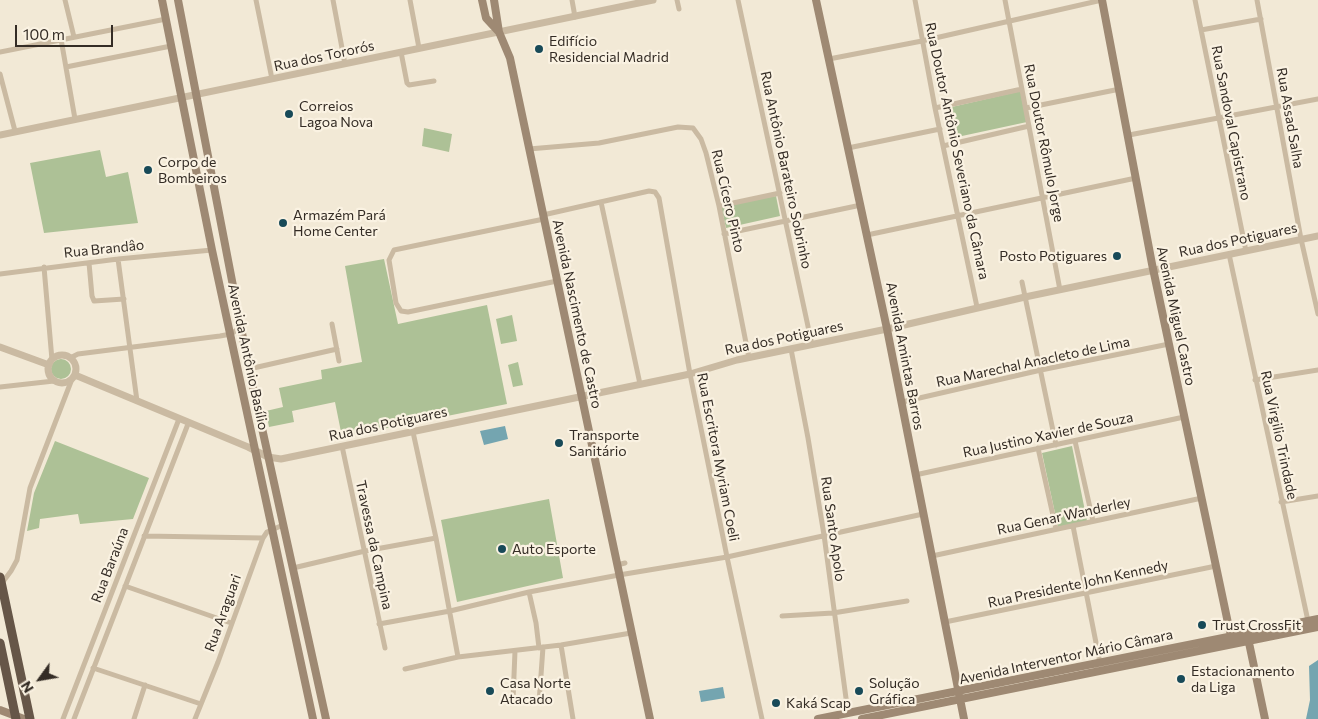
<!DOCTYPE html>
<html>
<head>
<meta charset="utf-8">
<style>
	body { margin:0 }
	#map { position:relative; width:1318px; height:719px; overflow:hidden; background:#f2e9d6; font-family:Commissioner,sans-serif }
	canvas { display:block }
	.north { position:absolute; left:15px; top:654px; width:50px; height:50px; -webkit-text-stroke:4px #faf2e2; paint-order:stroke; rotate:238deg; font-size:14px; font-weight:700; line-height:20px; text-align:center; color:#342c25 }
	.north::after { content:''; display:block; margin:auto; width:18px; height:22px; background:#342c25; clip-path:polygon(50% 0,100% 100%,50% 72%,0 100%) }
	.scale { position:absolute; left:15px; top:25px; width:98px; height:22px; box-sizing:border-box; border:2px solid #342c25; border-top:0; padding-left:6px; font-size:15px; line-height:18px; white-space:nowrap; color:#342c25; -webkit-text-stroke:4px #faf2e2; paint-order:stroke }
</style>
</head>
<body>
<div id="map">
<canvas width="1318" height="719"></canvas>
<div class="north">N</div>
<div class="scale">100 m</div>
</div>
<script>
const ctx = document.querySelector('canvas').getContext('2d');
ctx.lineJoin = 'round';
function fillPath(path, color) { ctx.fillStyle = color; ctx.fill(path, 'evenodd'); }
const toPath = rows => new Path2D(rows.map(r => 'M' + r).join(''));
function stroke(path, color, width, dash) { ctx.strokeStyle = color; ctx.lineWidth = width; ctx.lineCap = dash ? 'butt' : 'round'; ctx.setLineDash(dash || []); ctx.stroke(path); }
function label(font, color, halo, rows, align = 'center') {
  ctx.font = font + ' Commissioner,sans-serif'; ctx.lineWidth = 4.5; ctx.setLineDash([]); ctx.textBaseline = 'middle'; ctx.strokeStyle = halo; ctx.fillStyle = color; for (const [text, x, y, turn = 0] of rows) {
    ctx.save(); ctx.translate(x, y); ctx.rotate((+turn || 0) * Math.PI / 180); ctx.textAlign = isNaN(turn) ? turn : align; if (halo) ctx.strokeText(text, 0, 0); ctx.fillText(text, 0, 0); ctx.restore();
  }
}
fillPath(toPath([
	[1021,91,1027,122,948,139,943,109],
	[424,128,452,134,449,152,422,146],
	[100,150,106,177,128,172,138,223,44,233,30,163],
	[776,196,780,216,726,228,721,206],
	[384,259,398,324,487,305,507,404,342,437,335,402,292,411,294,422,269,427,266,411,283,407,279,388,322,379,321,370,362,362,345,266],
	[512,315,517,341,501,344,496,319],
	'51 369a10 10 0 1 1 20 0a10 10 0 1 1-20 0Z',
	[518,362,523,385,513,387,508,365],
	[55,441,149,478,133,519,80,524,78,514,40,519,39,528,27,531,34,493],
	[1072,446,1087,521,1058,527,1042,453],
	[549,499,563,578,457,602,441,520]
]), '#adc196');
fillPath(toPath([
	[505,426,508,439,484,445,480,431],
	[1318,660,1318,719,1306,719,1310,700,1309,666],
	[723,687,725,698,701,702,699,691]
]), '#74a5b0');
stroke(toPath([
	[65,0,74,37],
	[256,0,272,79],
	[333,0,345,64],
	[410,0,419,48],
	[572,0,575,17],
	[677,0,679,9],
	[738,0,812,345],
	[915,0,935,108,977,307],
	[1005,0,1060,290],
	[1195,0,1246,251],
	[1257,0,1301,239,1318,314],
	[1201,30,1261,19],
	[61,39,75,119],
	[0,52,166,19],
	[401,52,407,83,409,85,434,81],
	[829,59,922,41,1102,0],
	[66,67,171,46],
	[0,74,15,131],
	[935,108,1022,89],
	[1026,108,1120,89],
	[1129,135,1318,99],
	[943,146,1029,126],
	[848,148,940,129],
	[529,149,599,143,678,127,693,128,701,139,706,153,719,206,749,358],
	[601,202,640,384],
	[719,206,780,193],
	[543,215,649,191,655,192,659,198,690,374,727,557,762,719],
	[544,219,394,250,389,260,396,303,401,311,408,312,557,281],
	[724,234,861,205],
	[867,235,1136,178],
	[1229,254,1308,621],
	[118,259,137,401],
	[89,263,92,296,94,301,124,299],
	[44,267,52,360],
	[0,274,118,259,212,250],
	[1022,282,1056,445],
	[332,324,339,361],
	[791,349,808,438,824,535,848,713],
	[70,358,78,354,220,336,231,334,241,327],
	[249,369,337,349],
	[1255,380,1318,370],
	[0,387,54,381],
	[902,402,1041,370,1169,344],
	[413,432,436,538,458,657],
	[1075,441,1093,521],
	[342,446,385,648],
	[1038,448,1056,529],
	[915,475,1184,417],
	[1281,502,1318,496],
	[1073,526,1100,663],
	[144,536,263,538],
	[932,556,1202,498],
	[617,565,625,563],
	[293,568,365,551,436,538],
	[2,583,11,571,17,560,30,488,72,379],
	[125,586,231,623],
	[529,592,536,623,539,648],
	[782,616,833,613,907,601],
	[945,622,1216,566],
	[379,624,450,611,529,592,619,575,727,557,923,514],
	[561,645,573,719],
	[93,668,201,704],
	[405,669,458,657,561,645,631,633],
	[513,700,515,651],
	[539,703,543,647],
	[63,719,179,419],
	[74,719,188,424],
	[134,719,145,685],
	[195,719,218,662,263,538,267,532,283,525]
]), '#cabaa2', 5);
stroke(toPath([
	[0,135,653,0],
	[0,347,49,365],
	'48 369a14 14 0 1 1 28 0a14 14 0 1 1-28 0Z',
	[75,375,248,447,268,457,281,459,690,374,737,360,887,329,1025,297,1318,236]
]), '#cabaa2', 7);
stroke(toPath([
	[162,0,212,250,313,719],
	[178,0,249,369,326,719],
	[482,0,486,18,499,32,510,58,650,719],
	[494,0,499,32],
	[816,0,887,329,964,719],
	[1102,0,1152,264,1228,623,1232,639,1241,642],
	[1248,638,1265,719],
	[0,710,24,719],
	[818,719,1318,619],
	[862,719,1318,627]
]), '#9e8973', 8);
stroke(toPath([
	[0,577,30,719],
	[0,643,16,719]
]), '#665648', 9);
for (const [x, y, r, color] of [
	[539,49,5,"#184a58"],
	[289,114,5,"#184a58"],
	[148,170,5,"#184a58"],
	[283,223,5,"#184a58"],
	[1117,256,5,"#184a58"],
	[559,443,5,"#184a58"],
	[502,549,5,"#184a58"],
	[1202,625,5,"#184a58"],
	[1181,679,5,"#184a58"],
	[490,691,5,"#184a58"],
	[859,691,5,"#184a58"],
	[776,703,5,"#184a58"]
]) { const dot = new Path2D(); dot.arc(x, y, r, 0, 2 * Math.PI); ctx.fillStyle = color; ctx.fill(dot); stroke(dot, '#faf2e2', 2); }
label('14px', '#342c25', '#faf2e2', [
	["Edifício",549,41],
	["Residencial Madrid",549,57],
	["Correios",299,106],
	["Lagoa Nova",299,122],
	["Corpo de",158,162],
	["Bombeiros",158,178],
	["Armazém Pará",293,215],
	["Home Center",293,231],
	["Posto Potiguares",1107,256,"right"],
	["Transporte",569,435],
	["Sanitário",569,451],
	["Auto Esporte",512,549],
	["Trust CrossFit",1212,625],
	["Estacionamento",1191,671],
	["da Liga",1191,687],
	["Casa Norte",500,683],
	["Atacado",500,699],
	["Solução",869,683],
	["Gráfica",869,699],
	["Kaká Scap",786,703]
], 'left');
label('14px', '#342c25', '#faf2e2', [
	["Rua dos Tororós",324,56,-12],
	["Rua Assad Salha",1290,118,80],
	["Rua Sandoval Capistrano",1231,123,79],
	["Rua Doutor Rômulo Jorge",1044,143,79],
	["Rua Doutor Antônio Severiano da Câmara",957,151,78],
	["Rua Antônio Barateiro Sobrinho",786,170,78],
	["Rua Cícero Pinto",728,201,77],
	["Rua dos Potiguares",1238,240,-12],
	["Rua Brandâo",104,249,-6],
	["Avenida Nascimento de Castro",577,314,78],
	["Avenida Miguel Castro",1176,316,78],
	["Rua dos Potiguares",784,338,-12],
	["Avenida Amintas Barros",905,356,79],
	["Avenida Antônio Basílio",248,357,78],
	["Rua Marechal Anacleto de Lima",1033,362,-12],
	["Rua dos Potiguares",388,424,-12],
	["Rua Justino Xavier de Souza",1048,435,-12],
	["Rua Virgilio Trindade",1279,435,78],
	["Rua Escritora Myriam Coeli",718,457,79],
	["Rua Genar Wanderley",1064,516,-12],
	["Rua Santo Apolo",833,529,82],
	["Travessa da Campina",374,545,78],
	["Rua Baraúna",110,565,-69],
	["Rua Presidente John Kennedy",1078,584,-12],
	["Rua Araguari",223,613,-70],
	["Avenida Interventor Mário Câmara",1066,657,-12]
]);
</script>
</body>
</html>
